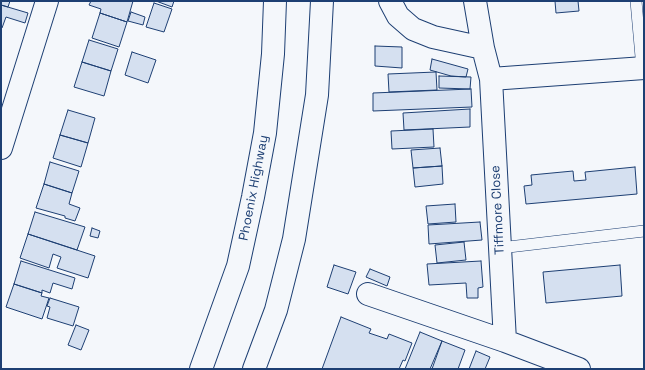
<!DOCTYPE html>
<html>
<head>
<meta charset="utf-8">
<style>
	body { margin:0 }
	#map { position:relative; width:645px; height:370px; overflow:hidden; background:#f4f7fb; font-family:"Space Grotesk",sans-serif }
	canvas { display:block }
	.frame { position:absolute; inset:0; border:2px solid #1d3f73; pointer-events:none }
</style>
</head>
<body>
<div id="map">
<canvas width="645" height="370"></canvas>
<div class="frame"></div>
</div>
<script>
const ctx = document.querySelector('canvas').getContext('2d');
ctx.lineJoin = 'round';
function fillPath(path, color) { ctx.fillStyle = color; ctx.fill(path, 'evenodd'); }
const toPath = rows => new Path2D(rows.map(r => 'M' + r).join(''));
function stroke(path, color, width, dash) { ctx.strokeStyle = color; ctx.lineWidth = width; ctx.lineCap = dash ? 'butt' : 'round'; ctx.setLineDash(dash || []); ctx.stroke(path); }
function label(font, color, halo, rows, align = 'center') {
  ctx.font = font + ' "Space Grotesk",sans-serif'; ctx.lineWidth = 3; ctx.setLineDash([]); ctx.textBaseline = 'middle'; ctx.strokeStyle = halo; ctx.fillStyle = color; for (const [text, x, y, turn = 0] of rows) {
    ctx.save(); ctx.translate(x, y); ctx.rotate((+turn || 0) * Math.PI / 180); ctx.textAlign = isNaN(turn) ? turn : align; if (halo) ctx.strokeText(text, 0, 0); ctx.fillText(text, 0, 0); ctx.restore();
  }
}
const building = toPath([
	[1,1,10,1,8,7,1,5,1,1],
	[91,1,133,1,127,22,100,13,101,9,89,5,91,1],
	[156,1,174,1,172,7,156,1],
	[555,1,578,1,579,11,556,13,555,1],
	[154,3,172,9,164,32,146,27,154,3],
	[1,5,28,13,25,23,6,17,2,28,1,28,1,5],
	[131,12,145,17,143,25,128,21,131,12],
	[100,13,127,22,119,47,92,38,100,13],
	[89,40,118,49,111,71,82,62,89,40],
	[375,46,402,47,402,68,375,66,375,46],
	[132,52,156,60,148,83,125,75,132,52],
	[432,59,468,69,466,77,451,76,430,70,432,59],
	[82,62,111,71,104,96,74,87,82,62],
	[436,72,437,90,389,92,388,74,436,72],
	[439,76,471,77,470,89,439,88,439,76],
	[471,89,472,107,373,111,373,93,471,89],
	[470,109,470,127,404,130,403,113,470,109],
	[68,110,95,118,88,143,60,135,68,110],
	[433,129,434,147,392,149,391,131,433,129],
	[60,135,88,143,81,167,53,158,60,135],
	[440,148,442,166,413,168,411,150,440,148],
	[50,162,79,171,72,193,44,184,50,162],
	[442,166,443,184,415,187,413,168,442,166],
	[635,167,637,194,526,204,524,186,532,185,531,175,573,171,574,181,586,180,585,172,635,167],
	[44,184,72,193,69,204,80,208,75,221,65,218,65,216,36,208,44,184],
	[455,204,456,222,428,224,426,206,455,204],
	[35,212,85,227,77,250,28,234,35,212],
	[480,222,482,240,429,244,428,225,480,222],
	[92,228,100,231,98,238,90,236,92,228],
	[28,234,95,256,88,278,57,268,61,257,53,254,49,268,20,258,28,234],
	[464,242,466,260,437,263,435,245,464,242],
	[21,261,75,278,72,289,53,283,50,293,42,290,42,293,14,284,21,261],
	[481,261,483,287,478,288,478,298,467,298,466,283,429,285,427,264,481,261],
	[334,265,356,272,348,294,327,287,334,265],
	[620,265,622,296,546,303,543,272,620,265],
	[370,269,390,277,387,286,366,277,370,269],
	[14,284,42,293,41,296,49,298,42,319,6,307,14,284],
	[50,298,79,307,73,326,47,318,50,307,47,306,50,298],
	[341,317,371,329,369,333,387,339,389,334,412,343,405,361,403,360,399,369,322,369,341,317],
	[76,325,89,330,81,350,68,345,76,325],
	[420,332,442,341,430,369,405,369,420,332],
	[442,341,465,350,458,369,432,369,442,341],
	[476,351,490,357,485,369,469,369,476,351]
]);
fillPath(building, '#d5e0f0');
stroke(building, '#1d3f73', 1);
const lane = toPath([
	[636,1,642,68],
	[500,248,644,231]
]);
const street = toPath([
	[390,1,398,16,413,29,433,37,483,48,491,79,505,341],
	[475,1,483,48],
	[491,79,644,68],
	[1,148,47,1],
	[368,294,505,341,579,369]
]);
const secondary = toPath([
	[201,369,238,266,253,197,265,133,273,54,275,1],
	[254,369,276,310,294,239,317,95,322,1]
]);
stroke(lane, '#1d3f73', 12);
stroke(street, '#1d3f73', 24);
stroke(secondary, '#1d3f73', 24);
stroke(lane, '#f4f7fb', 11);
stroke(street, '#f4f7fb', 22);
stroke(secondary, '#f4f7fb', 22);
label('13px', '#1d3f73', '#f4f7fb', [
	["Phoenix Highway",254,188,-79],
	["Tiffmore Close",498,210,-93]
]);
</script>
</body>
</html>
